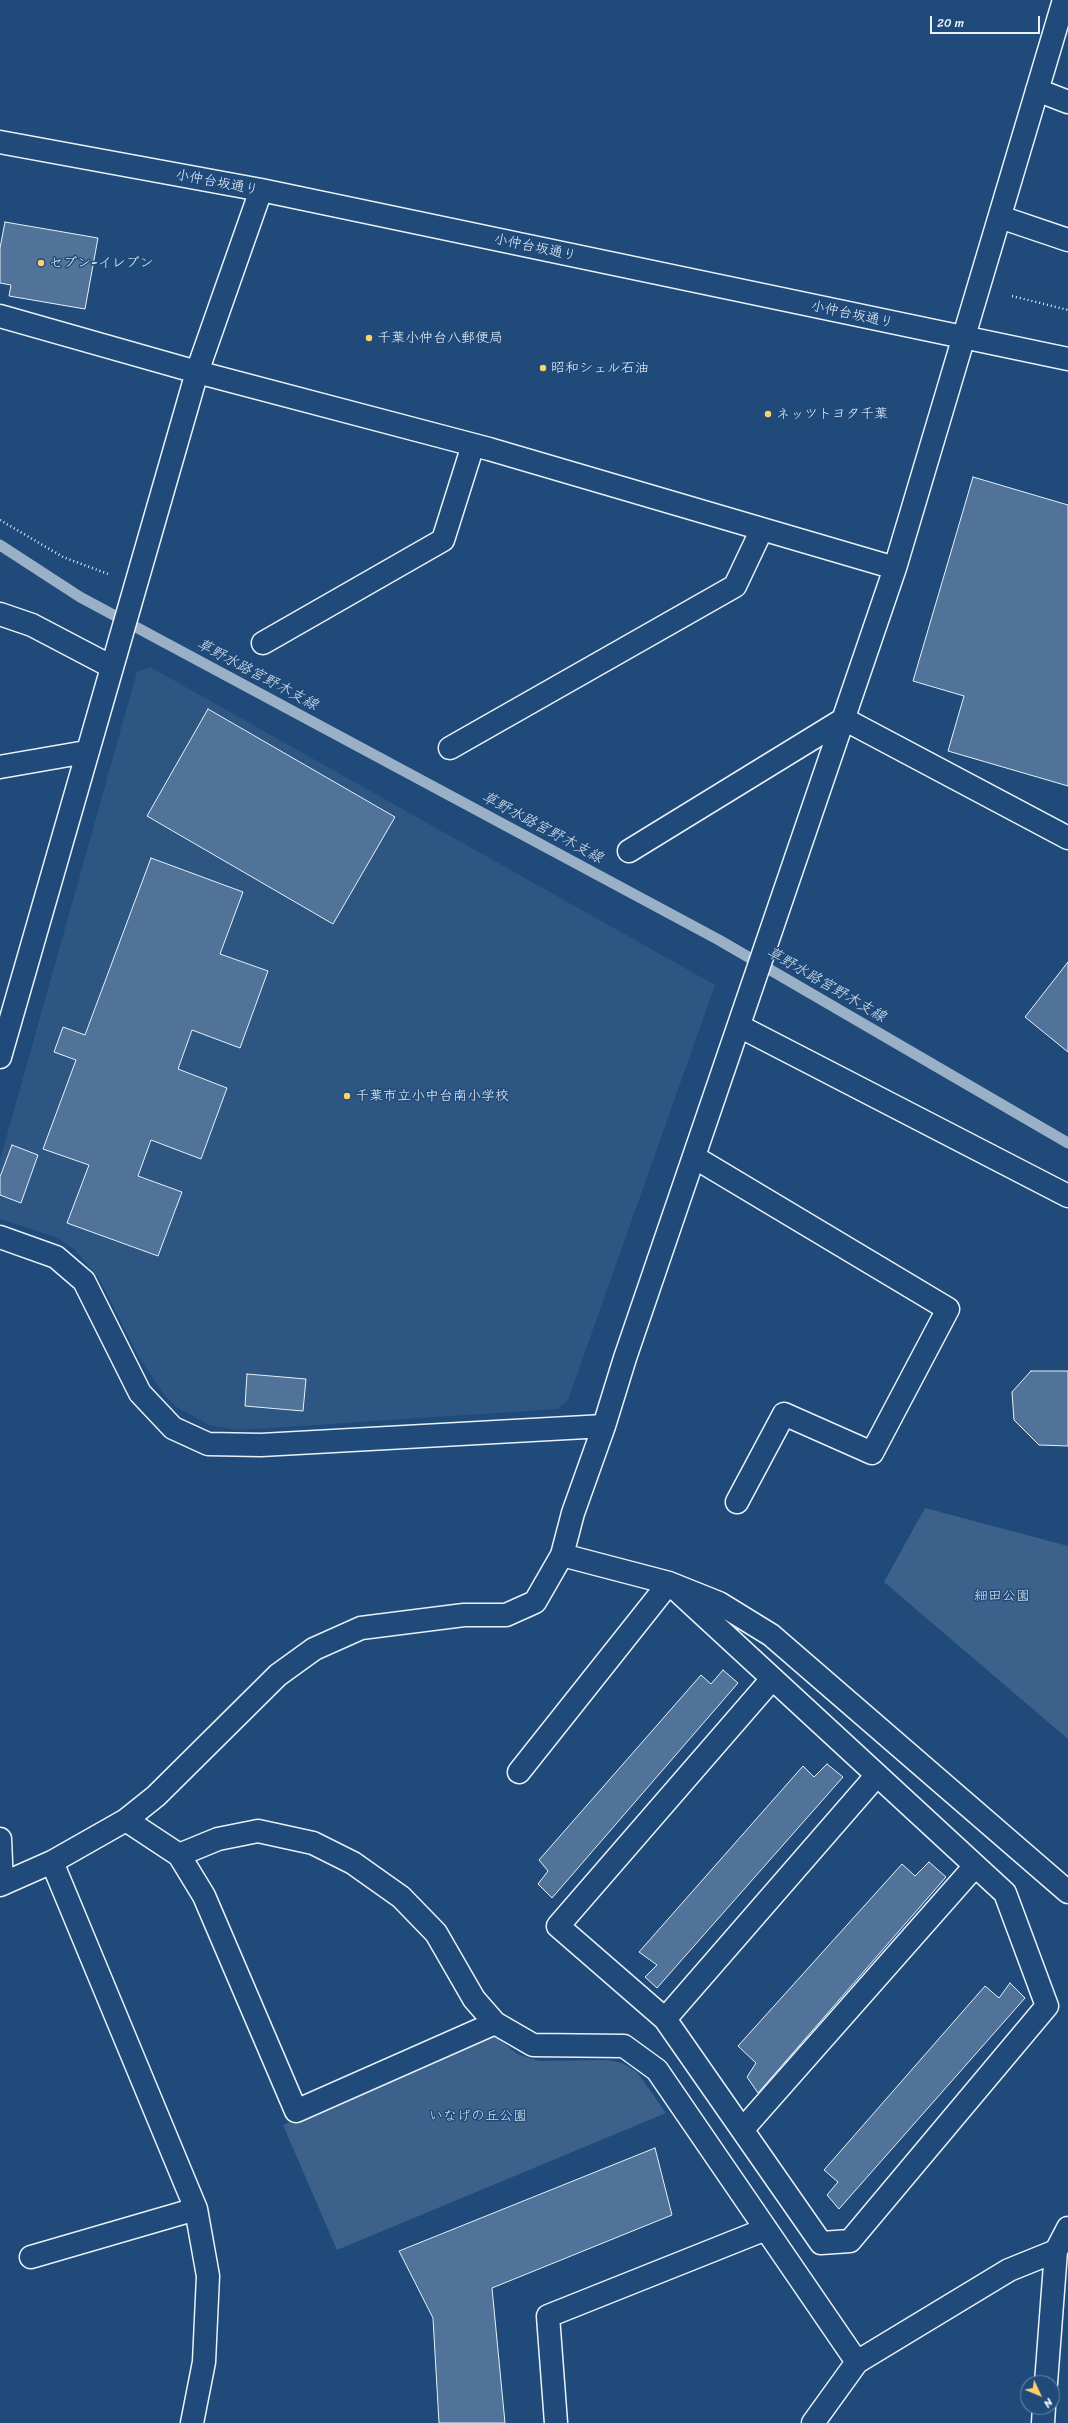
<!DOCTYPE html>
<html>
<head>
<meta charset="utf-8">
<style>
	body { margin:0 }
	#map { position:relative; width:1068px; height:2423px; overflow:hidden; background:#1f4a7a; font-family:Sriracha,sans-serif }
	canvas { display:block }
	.north { position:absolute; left:1020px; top:2375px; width:40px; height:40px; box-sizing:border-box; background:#1f4a7a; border:1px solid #6f8dac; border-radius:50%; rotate:134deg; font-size:11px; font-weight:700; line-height:16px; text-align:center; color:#e8f1f8 }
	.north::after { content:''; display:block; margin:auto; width:14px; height:18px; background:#ffd166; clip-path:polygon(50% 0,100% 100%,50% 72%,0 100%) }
	.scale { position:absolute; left:930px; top:16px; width:110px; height:18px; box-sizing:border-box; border:2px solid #e8f1f8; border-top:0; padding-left:5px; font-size:12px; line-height:14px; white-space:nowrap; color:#e8f1f8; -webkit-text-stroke:3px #1f4a7a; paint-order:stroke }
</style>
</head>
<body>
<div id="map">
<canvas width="1068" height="2423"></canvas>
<div class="north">N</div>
<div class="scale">20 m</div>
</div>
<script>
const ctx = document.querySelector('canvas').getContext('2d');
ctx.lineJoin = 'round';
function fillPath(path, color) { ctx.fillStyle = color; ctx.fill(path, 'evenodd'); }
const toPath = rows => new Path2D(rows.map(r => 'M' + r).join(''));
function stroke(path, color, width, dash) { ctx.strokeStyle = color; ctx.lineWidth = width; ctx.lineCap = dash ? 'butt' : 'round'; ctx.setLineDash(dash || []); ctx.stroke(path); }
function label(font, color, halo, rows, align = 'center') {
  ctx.font = font + ' Sriracha,"Klee One",sans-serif'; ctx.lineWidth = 3; ctx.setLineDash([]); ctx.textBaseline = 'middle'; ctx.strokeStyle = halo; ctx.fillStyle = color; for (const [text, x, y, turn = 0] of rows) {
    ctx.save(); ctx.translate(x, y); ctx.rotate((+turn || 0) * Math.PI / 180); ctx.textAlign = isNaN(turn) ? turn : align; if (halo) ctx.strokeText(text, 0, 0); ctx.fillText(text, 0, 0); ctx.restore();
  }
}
fillPath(toPath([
	[150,667,715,985,568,1400,558,1409,238,1430,209,1425,177,1407,164,1395,139,1357,98,1277,74,1249,56,1237,0,1219,0,1160,137,672]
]), '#2e5683');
fillPath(toPath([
	[925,1508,1068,1546,1068,1739,884,1582],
	[493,2034,517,2054,539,2061,608,2060,622,2063,637,2072,666,2113,337,2250,283,2125]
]), '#3c628c');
stroke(toPath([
	[0,545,80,597,719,940,1068,1143]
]), '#9ab0c7', 11);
const building = toPath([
	[5,222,98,238,85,309,9,296,11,285,0,283,0,248,5,222],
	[973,477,1068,505,1068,786,948,751,964,696,913,681,973,477],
	[208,709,395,817,333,924,147,816,208,709],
	[151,858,243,892,220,954,268,971,240,1048,192,1030,178,1069,227,1088,201,1159,151,1140,138,1176,182,1192,158,1256,67,1223,89,1165,43,1149,76,1060,54,1052,63,1027,85,1035,151,858],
	[1068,962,1068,1052,1025,1017,1068,962],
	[12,1145,38,1155,21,1203,0,1195,0,1177,12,1145],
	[1031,1371,1068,1371,1068,1446,1039,1445,1014,1420,1012,1392,1031,1371],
	[247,1374,306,1379,303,1411,245,1406,247,1374],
	[723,1670,738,1683,552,1898,538,1884,548,1871,539,1860,701,1675,711,1684,723,1670],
	[827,1764,843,1777,657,1988,645,1977,657,1965,639,1952,803,1766,814,1777,827,1764],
	[929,1862,946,1877,758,2093,747,2077,756,2063,738,2046,902,1864,915,1876,929,1862],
	[1010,1983,1025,1998,839,2209,827,2195,838,2182,824,2170,985,1986,999,1998,1010,1983],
	[655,2148,672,2215,492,2288,505,2423,439,2423,433,2318,399,2251,655,2148]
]);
fillPath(building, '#517399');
stroke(building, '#e8f1f8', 1);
const minor = toPath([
	[1037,90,1068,102],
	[0,142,261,190,1068,359],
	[1000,217,1068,240],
	[0,316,197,372,489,449,895,568],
	[0,614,32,625,112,667],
	[263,643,443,540,473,445],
	[450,748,735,586,762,529],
	[0,767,86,752],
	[629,851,844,719,1068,838],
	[739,1026,1068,1196],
	[0,1057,197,372,261,190],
	[694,1157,948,1309,872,1453,784,1414,737,1502],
	[0,1237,56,1257,84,1281,140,1393,173,1428,208,1444,261,1445,604,1426],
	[562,1555,669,1583,719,1603,771,1635,1068,1892],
	[519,1772,669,1583,1005,1893,1047,2006,850,2241,821,2243,665,2019,558,1926,772,1679],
	[126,1820,179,1855,204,1896,296,2111,495,2023],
	[0,1839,2,1884],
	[179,1855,218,1839,258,1831,313,1843,353,1863,401,1897,436,1933,474,1999,495,2023,533,2045,624,2046,657,2070,857,2362],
	[52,1862,196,2209,208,2276,204,2362,192,2423],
	[0,1885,52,1862,126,1820,156,1796,278,1675,314,1649,361,1628,464,1615,506,1615,535,1602,562,1555,573,1513,604,1426,625,1358,895,568,1064,0],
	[665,2019,877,1775],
	[743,2129,975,1866],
	[31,2257,196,2209],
	[1046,2383,1056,2251,1068,2228],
	[556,2423,548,2316,766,2229],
	[813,2423,857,2362,1009,2270,1056,2251],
	[1043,2423,1044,2407]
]);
stroke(minor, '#e8f1f8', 25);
stroke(toPath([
	[1012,296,1068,310],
	[0,520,63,557,108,574]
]), '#e8f1f8', 2.5, [1, 3]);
stroke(minor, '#1f4a7a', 22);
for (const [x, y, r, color] of [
	[41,263,4,"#ffd166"],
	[369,338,4,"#ffd166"],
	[543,368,4,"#ffd166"],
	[768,414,4,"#ffd166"],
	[347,1096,4,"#ffd166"]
]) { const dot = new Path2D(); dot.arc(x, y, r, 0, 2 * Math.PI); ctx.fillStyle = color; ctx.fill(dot); stroke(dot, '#1f4a7a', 1.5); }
label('14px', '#e8f1f8', '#1f4a7a', [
	["小仲台坂通り",217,183,11],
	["小仲台坂通り",535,248,12],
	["小仲台坂通り",852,315,12]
]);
label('14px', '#e8f1f8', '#1f4a7a', [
	["セブン-イレブン",49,263],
	["千葉小仲台八郵便局",377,338],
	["昭和シェル石油",551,368],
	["ネッツトヨタ千葉",776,414],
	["千葉市立小中台南小学校",355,1096]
], 'left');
label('14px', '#d7e3ed', '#1f4a7a', [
	["細田公園",1002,1596],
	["いなげの丘公園",478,2116]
]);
label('italic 15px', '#d4e1ec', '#1f4a7a', [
	["草野水路宮野木支線",257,675,28],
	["草野水路宮野木支線",542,828,28],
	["草野水路宮野木支線",826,985,30]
]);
</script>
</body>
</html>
